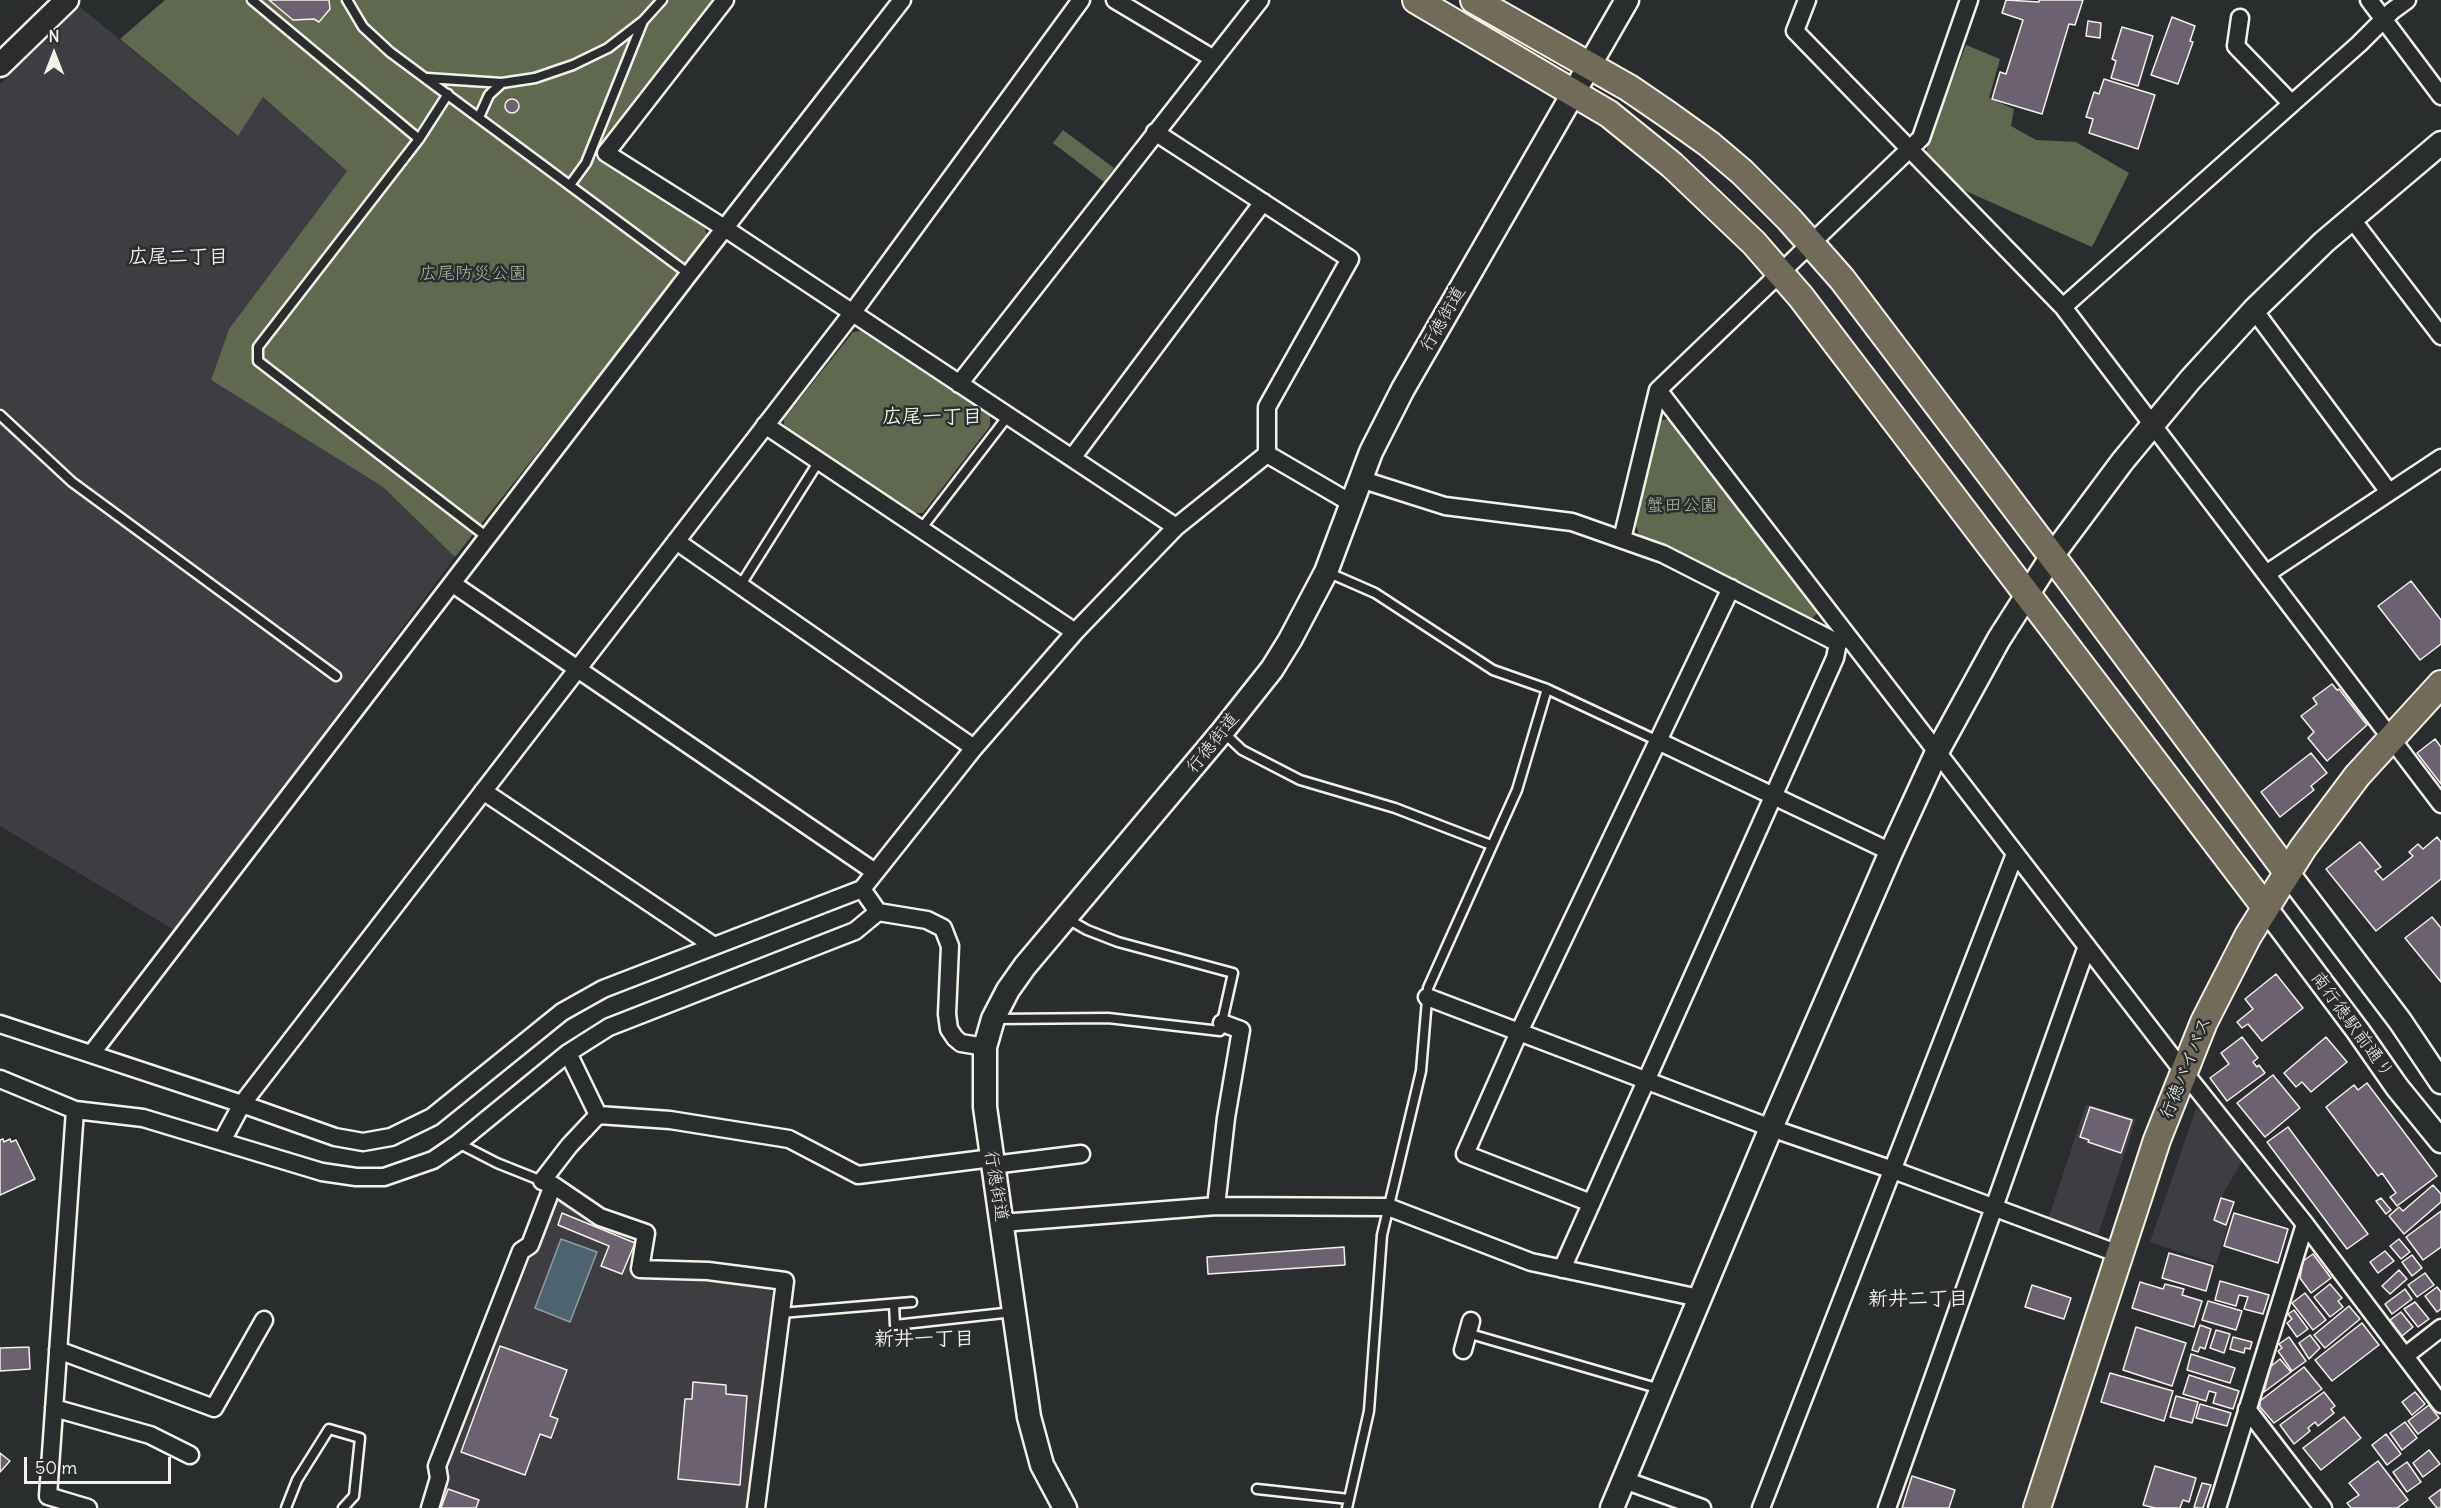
<!DOCTYPE html>
<html>
<head>
<meta charset="utf-8">
<style>
	body { margin:0 }
	#map { position:relative; width:2441px; height:1508px; overflow:hidden; background:#2a2d2e; font-family:Delius,sans-serif }
	canvas { display:block }
	.north { position:absolute; left:24px; top:24px; width:60px; height:60px; -webkit-text-stroke:4px #2a2d2e; paint-order:stroke; rotate:0deg; font-size:16px; font-weight:700; line-height:24px; text-align:center; color:#f4f1e8 }
	.north::after { content:''; display:block; margin:auto; width:21px; height:27px; background:#f4f1e8; clip-path:polygon(50% 0,100% 100%,50% 72%,0 100%) }
	.scale { position:absolute; left:24px; top:1457px; width:147px; height:27px; box-sizing:border-box; border:3px solid #f4f1e8; border-top:0; padding-left:8px; font-size:18px; line-height:21px; white-space:nowrap; color:#f4f1e8; -webkit-text-stroke:4px #2a2d2e; paint-order:stroke }
</style>
</head>
<body>
<div id="map">
<canvas width="2441" height="1508"></canvas>
<div class="north">N</div>
<div class="scale">50 m</div>
</div>
<script>
const ctx = document.querySelector('canvas').getContext('2d');
ctx.lineJoin = 'round';
function fillPath(path, color) { ctx.fillStyle = color; ctx.fill(path, 'evenodd'); }
const toPath = rows => new Path2D(rows.map(r => 'M' + r).join(''));
function stroke(path, color, width, dash) { ctx.strokeStyle = color; ctx.lineWidth = width; ctx.lineCap = dash ? 'butt' : 'round'; ctx.setLineDash(dash || []); ctx.stroke(path); }
function label(font, color, halo, rows, align = 'center') {
  ctx.font = font + ' Delius,"Klee One",sans-serif'; ctx.lineWidth = 5; ctx.setLineDash([]); ctx.textBaseline = 'middle'; ctx.strokeStyle = halo; ctx.fillStyle = color; for (const [text, x, y, turn = 0] of rows) {
    ctx.save(); ctx.translate(x, y); ctx.rotate((+turn || 0) * Math.PI / 180); ctx.textAlign = isNaN(turn) ? turn : align; if (halo) ctx.strokeText(text, 0, 0); ctx.fillText(text, 0, 0); ctx.restore();
  }
}
fillPath(toPath([
	[80,7,237,136,263,97,347,171,229,329,211,380,383,487,455,557,176,931,0,826,0,84],
	[2086,1104,2136,1119,2098,1235,2049,1217],
	[2196,1109,2203,1109,2242,1161,2223,1194,2213,1221,2228,1226,2216,1264,2150,1242],
	[563,1202,586,1214,600,1225,637,1242,632,1275,640,1278,702,1279,770,1290,774,1297,749,1508,434,1508,445,1465,527,1256,538,1252,554,1203]
]), '#3e3d42');
fillPath(toPath([
	[165,0,712,0,594,157,705,228,707,239,455,557,383,487,211,380,229,329,347,171,263,97,238,136,120,39],
	[1966,45,2000,59,1989,98,2014,109,2011,126,2036,140,2076,142,2129,173,2092,247,1961,189,1927,152,1927,146],
	[1063,130,1114,168,1104,182,1053,143],
	[861,331,990,416,990,426,923,513,913,513,784,427,784,419,853,332],
	[1669,419,1818,612,1812,619,1666,544,1639,536,1636,525,1660,420]
]), '#60694f');
const water = toPath([
	[561,1239,597,1252,570,1322,535,1308,561,1239]
]);
fillPath(water, '#4c6370');
stroke(water, '#8f9ca0', 1.5);
const building = toPath([
	[269,0,329,0,330,9,319,22,314,19,293,20,269,0],
	[2006,0,2039,2,2039,0,2083,0,2075,25,2069,24,2042,114,1992,99,2000,72,2006,74,2023,20,2002,13,2006,0],
	[2172,17,2195,26,2190,41,2193,42,2178,84,2151,75,2172,17],
	[2088,21,2101,23,2100,38,2086,36,2088,21],
	[2122,27,2153,36,2138,86,2111,78,2116,61,2112,59,2122,27],
	[2104,79,2155,95,2138,149,2089,133,2093,119,2086,117,2094,92,2099,94,2104,79],
	'505 106a7 7 0 1 1 14 0a7 7 0 1 1-14 0Z',
	[2411,581,2441,620,2441,644,2420,660,2378,606,2411,581],
	[2332,684,2337,690,2339,689,2367,725,2327,761,2308,738,2314,732,2301,716,2317,704,2313,698,2332,684],
	[2435,739,2441,747,2441,784,2417,753,2435,739],
	[2311,753,2327,773,2311,786,2314,790,2280,817,2261,792,2311,753],
	[2437,837,2441,842,2441,879,2376,931,2326,869,2360,842,2381,867,2375,871,2383,880,2413,856,2409,852,2418,844,2423,849,2437,837],
	[2432,917,2441,928,2441,982,2405,938,2432,917],
	[2276,974,2303,1008,2262,1041,2248,1024,2242,1028,2237,1022,2253,1009,2245,999,2276,974],
	[2242,1037,2258,1058,2253,1062,2257,1067,2259,1065,2265,1073,2227,1101,2210,1078,2229,1064,2221,1053,2242,1037],
	[2326,1037,2347,1062,2311,1092,2302,1082,2296,1087,2284,1073,2326,1037],
	[2273,1075,2300,1108,2265,1137,2237,1103,2273,1075],
	[2367,1083,2437,1176,2397,1206,2390,1197,2396,1193,2382,1173,2378,1176,2326,1107,2354,1085,2358,1090,2367,1083],
	[2090,1107,2132,1120,2121,1153,2088,1142,2089,1140,2080,1137,2090,1107],
	[2288,1127,2368,1234,2347,1249,2267,1142,2288,1127],
	[3,1139,4,1142,10,1139,11,1142,16,1140,35,1179,0,1195,0,1140,3,1139],
	[2433,1185,2441,1194,2441,1202,2404,1234,2389,1216,2399,1207,2403,1211,2433,1185],
	[2221,1198,2234,1202,2226,1225,2214,1220,2221,1198],
	[2381,1198,2391,1210,2386,1214,2376,1201,2381,1198],
	[2441,1211,2441,1247,2423,1260,2406,1237,2441,1211],
	[562,1213,635,1243,622,1274,601,1266,609,1246,558,1225,562,1213],
	[2234,1213,2288,1229,2278,1263,2224,1246,2234,1213],
	[2399,1239,2410,1252,2401,1259,2390,1246,2399,1239],
	[1344,1247,1345,1265,1208,1274,1207,1257,1344,1247],
	[2385,1251,2394,1261,2378,1273,2370,1262,2385,1251],
	[2169,1253,2213,1266,2206,1291,2162,1278,2169,1253],
	[2313,1254,2331,1278,2311,1293,2300,1278,2303,1261,2313,1254],
	[2412,1255,2422,1268,2412,1276,2402,1262,2412,1255],
	[2399,1270,2407,1279,2390,1294,2382,1286,2399,1270],
	[2425,1273,2434,1285,2417,1297,2408,1285,2425,1273],
	[2220,1281,2269,1295,2263,1314,2244,1309,2248,1297,2239,1295,2236,1306,2215,1300,2220,1281],
	[2140,1282,2163,1289,2165,1284,2184,1289,2182,1295,2202,1301,2194,1327,2132,1308,2140,1282],
	[2330,1284,2342,1298,2338,1301,2343,1307,2330,1317,2314,1297,2330,1284],
	[2032,1285,2071,1298,2064,1319,2025,1307,2032,1285],
	[2437,1287,2441,1292,2441,1309,2437,1312,2425,1296,2437,1287],
	[2405,1289,2412,1299,2392,1314,2385,1304,2405,1289],
	[2305,1293,2326,1320,2313,1330,2292,1303,2305,1293],
	[2208,1301,2242,1311,2236,1330,2202,1320,2208,1301],
	[2415,1302,2429,1319,2418,1327,2404,1309,2415,1302],
	[2349,1306,2360,1319,2325,1348,2314,1335,2349,1306],
	[2294,1310,2308,1329,2297,1337,2287,1323,2292,1319,2288,1314,2294,1310],
	[2401,1312,2413,1327,2402,1336,2390,1320,2401,1312],
	[2362,1323,2379,1345,2332,1381,2315,1360,2362,1323],
	[2200,1325,2211,1329,2205,1349,2200,1347,2198,1352,2192,1350,2200,1325],
	[2136,1327,2186,1343,2172,1386,2123,1370,2136,1327],
	[2216,1330,2230,1334,2224,1353,2210,1348,2216,1330],
	[2310,1335,2320,1348,2309,1359,2299,1343,2310,1335],
	[2233,1337,2252,1342,2250,1349,2245,1348,2244,1353,2230,1349,2233,1337],
	[2289,1337,2306,1361,2292,1371,2278,1351,2282,1348,2279,1344,2289,1337],
	[500,1346,567,1370,550,1416,558,1419,551,1438,540,1434,525,1475,461,1452,500,1346],
	[29,1347,30,1369,0,1371,0,1348,29,1347],
	[2191,1354,2235,1368,2230,1383,2187,1370,2191,1354],
	[2280,1359,2291,1372,2264,1392,2270,1367,2280,1359],
	[2304,1367,2322,1389,2274,1423,2260,1407,2260,1401,2304,1367],
	[2110,1373,2173,1391,2164,1421,2101,1402,2110,1373],
	[2189,1375,2239,1391,2233,1409,2213,1403,2216,1393,2209,1391,2206,1401,2183,1394,2189,1375],
	[693,1382,726,1385,726,1394,747,1396,740,1485,678,1479,685,1399,692,1399,693,1382],
	[2324,1392,2335,1406,2331,1409,2334,1413,2318,1426,2315,1422,2308,1428,2310,1431,2294,1444,2280,1425,2324,1392],
	[2415,1392,2425,1404,2412,1415,2402,1402,2415,1392],
	[2176,1396,2198,1402,2192,1423,2170,1417,2176,1396],
	[2200,1404,2231,1413,2227,1426,2196,1418,2200,1404],
	[2429,1405,2439,1418,2418,1434,2408,1421,2429,1405],
	[2344,1417,2361,1438,2321,1470,2303,1448,2344,1417],
	[2405,1422,2417,1438,2402,1450,2390,1433,2405,1422],
	[2386,1434,2401,1454,2387,1465,2372,1445,2386,1434],
	[2429,1450,2440,1464,2423,1477,2413,1463,2429,1450],
	[0,1453,10,1461,0,1472,0,1453],
	[2378,1461,2408,1500,2397,1508,2351,1508,2347,1503,2359,1495,2349,1483,2378,1461],
	[2407,1462,2421,1482,2407,1492,2393,1472,2407,1462],
	[2155,1466,2196,1478,2189,1502,2183,1500,2180,1508,2155,1508,2143,1505,2155,1466],
	[1912,1476,1955,1490,1949,1508,1902,1508,1912,1476],
	[2202,1483,2211,1485,2203,1508,2198,1508,2194,1507,2202,1483],
	[448,1489,479,1500,476,1508,441,1508,448,1489],
	[2441,1489,2441,1508,2437,1508,2429,1498,2441,1489]
]);
fillPath(building, '#6b6170');
stroke(building, '#f4f1e8', 1.5);
const lane = toPath([
	[252,0,419,139],
	[347,0,363,27,390,52,689,274],
	[427,78,502,83,535,78,573,65,608,48,643,21,662,0],
	[448,94,419,139,258,347,258,361,487,537],
	[479,117,489,95,502,83],
	[570,185,586,163,643,21],
	[0,415,72,482,336,676],
	[921,529,1008,416],
	[1327,572,1375,593,1493,670,1547,689,1658,741],
	[740,586,819,461],
	[1223,732,1242,750,1300,780,1395,808,1491,845],
	[996,1019,1108,1018,1220,1031,1233,973,1118,942,1087,930,1066,918],
	[458,1143,497,1163,542,1181],
	[894,1304,895,1325,1013,1312],
	[781,1313,912,1302],
	[1467,1333,1660,1389],
	[1257,1489,1349,1499],
	[286,1508,297,1480,329,1429,360,1438,354,1496,343,1508],
	[1347,1508,1369,1411,1382,1235,1421,1071,1428,988,1517,790,1547,689]
]);
const street = toPath([
	[725,0,606,153,726,229,1176,527],
	[1115,0,1214,59],
	[1807,0,1795,31,2063,307,2441,804],
	[2369,0,2441,96],
	[2240,18,2236,46,2291,103],
	[1155,132,1350,259,1267,407,1267,454],
	[2351,218,2441,336],
	[2063,307,2359,44,2392,11,2407,0],
	[2254,310,2389,492],
	[959,384,1260,0],
	[1658,390,2183,1071,2305,1224,2441,1404],
	[765,425,1075,632],
	[1072,458,1263,202],
	[1360,479,1445,506,1572,522,1663,554,1838,643,1847,637],
	[1622,539,1658,390,1921,138,1969,0],
	[676,541,974,748],
	[2266,574,2441,458],
	[453,584,875,872],
	[1658,741,1891,852],
	[483,791,714,946],
	[1427,997,1771,1128,1893,1170,2119,1254],
	[0,1024,242,1104,853,312,1081,0],
	[985,1047,961,1043,955,1038,949,1029,947,1014,950,946,943,928,927,920,878,912,862,889,974,748,1075,632,1176,527,1267,454,1351,503],
	[92,1053,689,274,902,0],
	[568,1053,598,1115,670,1120,789,1139,858,1175,992,1158],
	[0,1079,75,1110,48,1496,88,1508],
	[75,1110,143,1118,322,1172,356,1177,384,1177,433,1160,458,1143,568,1053,609,1027,855,931,878,912],
	[598,1115,569,1146,542,1181,553,1185,600,1217,646,1233,640,1269,708,1271,785,1281,756,1508],
	[222,1141,242,1104,335,1137,363,1142,391,1137,432,1117,562,1012,603,989,862,889],
	[993,1165,1081,1154],
	[1591,1203,1465,1154,1519,1032,1731,588],
	[1216,1206,1226,1118,1241,1030,1222,1023],
	[1002,1223,1216,1206,1388,1207,1531,1262,1699,1298],
	[1562,1269,1835,658,1838,643],
	[58,1350,214,1408,264,1320],
	[1463,1350,1471,1321],
	[2405,1356,2441,1328],
	[54,1408,150,1435,190,1455],
	[2247,1409,2323,1508],
	[1624,1480,1702,1508],
	[430,1508,439,1478,437,1466,521,1251,530,1245,553,1185],
	[1761,1508,2015,854],
	[1887,1508,2087,946],
	[2217,1508,2305,1224]
]);
const secondary = toPath([
	[0,65,67,0],
	[2287,872,2400,1021,2441,1082],
	[2265,907,2358,1031,2397,1087,2441,1141],
	[1065,1508,1042,1465,1029,1417,985,1107,985,1047,993,1019,1008,990,1025,966,1222,732,1272,669,1290,640,1326,572,1371,452,1403,389,1627,0],
	[1612,1508,1771,1128,1891,852,1937,752,1999,639,2052,556,2122,462,2190,380,2254,310,2324,242,2441,143]
]);
const primary = toPath([
	[1416,0,1609,114,1672,165,1754,243,1801,297,2265,907],
	[1474,0,1629,88,1667,114,1709,144,1742,172,1789,219,1842,279,2067,576,2287,872],
	[2037,1508,2157,1140,2204,1022,2248,936,2303,848,2357,776,2441,684]
]);
stroke(lane, '#f4f1e8', 13);
stroke(street, '#f4f1e8', 21);
stroke(secondary, '#f4f1e8', 27);
stroke(primary, '#f4f1e8', 30);
stroke(lane, '#2a2d2e', 8);
stroke(street, '#2a2d2e', 16);
stroke(secondary, '#2a2d2e', 22);
stroke(primary, '#726b5a', 26);
label('18px', '#b1b4a3', '#2a2d2e', [
	["広尾防災公園",473,274],
	["蟹田公園",1682,506]
]);
label('18px', '#f4f1e8', '#2a2d2e', [
	["行徳街道",1443,319,-60],
	["行徳街道",1213,743,-51],
	["南行徳駅前通り",2352,1025,54],
	["行徳バイパス",2186,1068,-68],
	["行徳街道",996,1186,81]
]);
label('bold 20px', '#f4f1e8', '#2a2d2e', [
	["広尾二丁目",178,257],
	["広尾一丁目",932,417],
	["新井二丁目",1918,1299],
	["新井一丁目",924,1339]
]);
</script>
</body>
</html>
